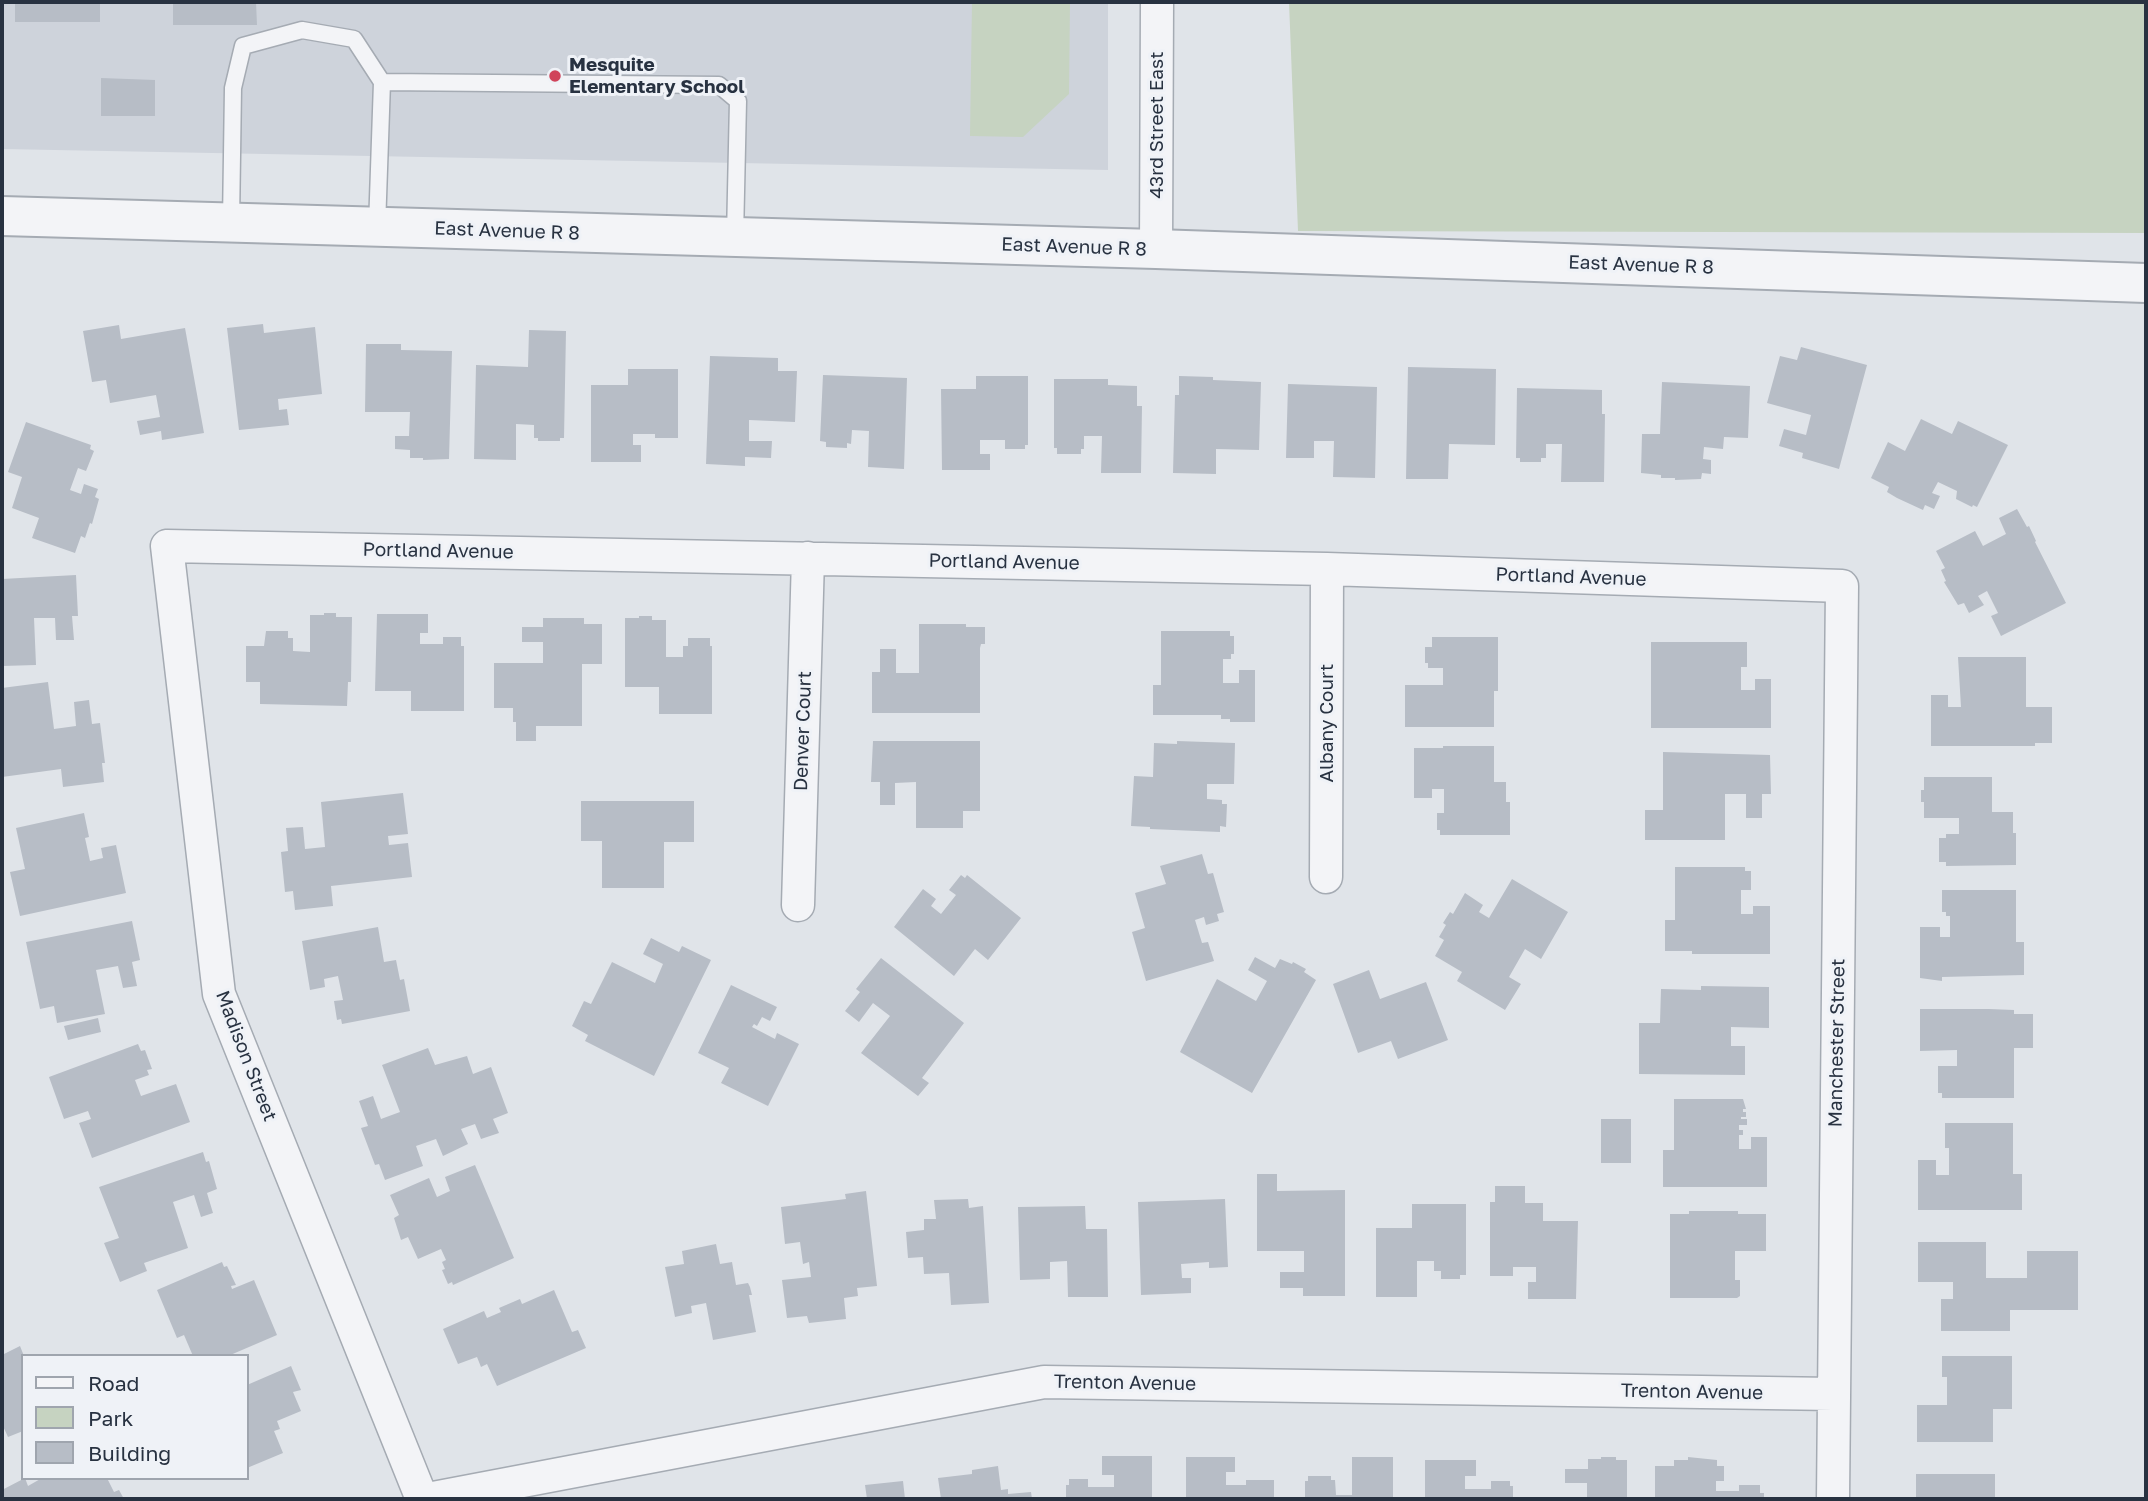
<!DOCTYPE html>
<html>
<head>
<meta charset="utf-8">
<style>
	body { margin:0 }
	#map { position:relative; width:2148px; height:1501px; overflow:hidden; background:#e0e4e9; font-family:"Golos Text",sans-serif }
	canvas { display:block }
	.frame { position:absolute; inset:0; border:4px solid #283241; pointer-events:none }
	.legend { position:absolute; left:21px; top:1354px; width:228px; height:126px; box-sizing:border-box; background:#eff2f7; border:2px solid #9fa5ae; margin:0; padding:9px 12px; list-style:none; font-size:21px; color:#283241 }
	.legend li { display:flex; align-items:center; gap:14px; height:35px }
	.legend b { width:35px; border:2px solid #9fa5ae }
</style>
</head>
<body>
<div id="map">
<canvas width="2148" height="1501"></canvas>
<div class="frame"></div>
<ul class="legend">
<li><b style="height:9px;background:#f3f4f7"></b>Road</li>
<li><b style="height:19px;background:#c6d3c1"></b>Park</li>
<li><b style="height:19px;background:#b7bdc6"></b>Building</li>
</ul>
</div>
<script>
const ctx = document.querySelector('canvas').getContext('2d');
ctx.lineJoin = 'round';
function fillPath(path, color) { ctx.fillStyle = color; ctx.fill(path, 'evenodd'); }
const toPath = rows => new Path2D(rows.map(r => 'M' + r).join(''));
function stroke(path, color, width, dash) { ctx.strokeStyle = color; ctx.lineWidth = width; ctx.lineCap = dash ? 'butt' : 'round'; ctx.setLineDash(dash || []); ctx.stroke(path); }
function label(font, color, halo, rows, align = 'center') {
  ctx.font = font + ' "Golos Text",sans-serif'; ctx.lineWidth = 6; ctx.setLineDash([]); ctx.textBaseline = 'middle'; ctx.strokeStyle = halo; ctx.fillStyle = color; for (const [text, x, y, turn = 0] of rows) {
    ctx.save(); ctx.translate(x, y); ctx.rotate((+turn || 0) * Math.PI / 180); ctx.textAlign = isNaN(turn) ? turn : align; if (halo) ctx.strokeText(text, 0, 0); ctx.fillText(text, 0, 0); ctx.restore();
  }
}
fillPath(toPath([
	[2,2,1108,2,1108,170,2,149]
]), '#ced3db');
fillPath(toPath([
	[972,2,1070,2,1069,94,1023,137,970,136],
	[1289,2,2146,2,2146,233,1298,231]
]), '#c6d3c1');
fillPath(toPath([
	[15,2,100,2,100,22,15,22],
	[173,2,256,2,257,25,173,25],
	[101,78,155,80,155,116,101,116],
	[263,324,264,333,315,327,322,394,278,399,279,410,287,409,289,425,239,430,227,328],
	[119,325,121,339,185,328,204,433,162,440,161,431,140,435,137,421,160,417,156,395,110,403,106,380,92,382,83,331],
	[529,330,566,331,564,438,560,438,560,441,538,441,538,438,534,438,534,425,516,424,516,460,474,459,476,365,528,367],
	[366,344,401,344,401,350,452,351,449,459,423,460,423,458,410,458,410,450,395,449,395,436,409,436,410,412,365,412],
	[1801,347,1867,365,1839,469,1802,458,1803,453,1779,446,1784,429,1806,435,1811,415,1767,403,1780,356,1797,360],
	[710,356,778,358,778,371,797,371,795,422,749,420,749,441,772,441,771,458,745,457,745,466,706,464],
	[1408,367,1496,369,1495,445,1449,444,1448,479,1406,479],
	[628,369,678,369,678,438,655,438,655,434,633,434,633,445,641,445,641,462,591,462,591,385,628,385],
	[823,375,907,378,904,469,868,467,869,431,852,430,851,444,847,443,847,448,826,447,826,442,820,441],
	[976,376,1028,376,1028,445,1025,445,1025,449,1005,449,1005,440,980,440,980,454,990,454,990,470,942,470,941,389,976,389],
	[1179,376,1213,377,1213,380,1261,382,1259,450,1216,449,1216,474,1173,473,1175,395,1179,395],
	[1054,379,1108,379,1108,385,1137,386,1137,406,1142,406,1141,473,1101,473,1102,436,1084,436,1084,449,1081,449,1081,454,1057,454,1057,448,1054,448],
	[1662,382,1750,386,1748,438,1724,437,1723,449,1704,447,1703,459,1711,460,1711,474,1702,473,1701,479,1675,480,1675,478,1661,478,1661,475,1641,473,1642,434,1660,434],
	[1288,384,1377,387,1375,478,1333,477,1334,441,1314,441,1314,458,1286,458],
	[1517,388,1602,390,1602,414,1605,414,1604,482,1561,482,1562,444,1546,444,1546,458,1541,458,1541,462,1520,462,1520,458,1516,458],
	[1921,419,1952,434,1958,421,2008,445,1977,507,1973,505,1972,507,1956,499,1957,491,1938,482,1932,493,1940,496,1934,509,1925,505,1923,510,1897,498,1887,492,1889,487,1871,478,1888,442,1905,451],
	[26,422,91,445,90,449,94,451,86,471,78,468,70,490,81,494,84,484,98,489,95,497,99,499,92,524,90,523,85,538,81,536,75,553,32,538,39,518,12,508,22,477,8,472],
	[2017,509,2027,527,2029,526,2036,541,2035,542,2066,603,2001,636,1991,616,1998,613,1987,591,1978,596,1984,605,1969,613,1964,603,1958,605,1944,582,1946,581,1941,570,1945,568,1936,551,1975,531,1983,546,2006,534,1999,518],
	[76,575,78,616,72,616,74,640,56,640,55,618,34,618,36,665,2,666,2,579],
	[324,613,336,613,336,617,352,617,351,682,348,682,347,706,260,704,260,682,246,682,246,646,264,646,266,631,288,631,288,638,293,638,293,651,310,652,310,615,324,615],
	[377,614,428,614,428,633,420,633,420,644,443,644,443,637,461,637,461,646,464,646,464,711,411,711,411,691,375,691],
	[639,616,652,616,652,620,666,620,666,657,683,657,683,646,688,646,688,638,710,638,710,646,712,646,712,714,659,714,659,687,625,687,625,618,639,618],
	[543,618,584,618,584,624,602,624,602,664,582,664,582,726,536,726,536,741,516,741,516,722,513,722,513,708,494,708,494,663,543,663,543,642,522,642,522,627,543,627],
	[919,624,966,624,966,627,985,627,985,644,981,644,980,648,980,713,872,713,872,672,880,672,880,649,896,649,896,673,919,673],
	[1161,631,1230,631,1230,636,1234,636,1234,654,1231,654,1231,659,1223,659,1223,683,1239,683,1239,670,1255,670,1255,722,1230,722,1230,719,1221,719,1221,715,1153,715,1153,685,1161,685],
	[1432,637,1498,637,1498,691,1494,691,1494,727,1405,727,1405,685,1443,685,1443,668,1428,668,1428,663,1425,663,1425,647,1432,647],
	[1651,642,1747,642,1747,667,1741,667,1741,690,1755,690,1755,679,1771,679,1771,728,1651,728],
	[1958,657,2026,657,2026,707,2052,707,2052,743,2035,743,2035,746,1931,746,1931,695,1948,695,1948,707,1961,707],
	[48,682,54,729,76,726,74,702,89,700,92,724,100,723,105,763,102,763,104,782,63,787,61,769,2,777,2,688],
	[873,741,980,741,980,811,963,811,963,828,916,828,916,782,895,783,895,805,880,805,880,782,871,782],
	[1177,741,1235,743,1234,784,1207,784,1207,799,1222,800,1222,804,1227,804,1226,827,1220,826,1220,832,1150,829,1150,827,1131,826,1134,776,1153,777,1154,743,1177,744],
	[1443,746,1494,746,1494,782,1506,782,1506,802,1510,802,1510,835,1440,835,1440,830,1437,830,1437,813,1444,813,1444,789,1432,789,1432,798,1414,798,1414,748,1443,748],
	[1663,752,1770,755,1771,794,1762,794,1762,818,1746,818,1746,794,1725,794,1725,840,1645,840,1645,810,1663,810],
	[1924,777,1992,777,1992,812,2013,812,2013,833,2016,833,2016,865,1946,866,1946,862,1939,862,1939,838,1946,838,1946,834,1959,834,1959,818,1924,818,1924,802,1921,802,1921,790,1924,790],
	[403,793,408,834,388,836,389,845,408,843,412,877,331,886,333,906,295,910,293,891,285,892,281,852,288,851,286,828,303,827,305,849,325,847,321,802],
	[581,801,694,801,694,842,664,842,664,888,602,888,602,841,581,841],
	[84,813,89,837,85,838,90,861,103,858,101,848,116,845,126,893,20,916,10,872,25,869,16,828],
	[1202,854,1208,874,1213,873,1224,912,1217,914,1219,921,1206,925,1204,917,1195,920,1202,943,1208,942,1214,961,1146,981,1132,932,1145,928,1135,893,1166,884,1160,866],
	[1675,867,1745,867,1745,871,1751,871,1751,890,1741,890,1741,914,1753,914,1753,906,1770,906,1770,954,1692,954,1692,951,1665,951,1665,920,1675,920],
	[961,875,965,878,967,875,1021,918,988,960,975,949,954,976,894,927,923,889,936,899,931,906,941,914,956,895,949,890],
	[1512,879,1568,912,1541,959,1525,949,1509,977,1521,984,1505,1010,1457,981,1462,972,1435,956,1444,940,1439,937,1446,925,1443,923,1450,912,1453,914,1465,893,1483,905,1479,912,1489,918],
	[1942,890,2016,890,2016,942,2024,942,2024,975,1942,977,1942,981,1920,978,1920,927,1940,927,1940,937,1950,937,1950,916,1946,916,1946,912,1942,912],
	[132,921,140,960,132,962,137,986,123,988,118,966,96,970,105,1014,57,1023,54,1006,40,1009,26,942],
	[378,927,384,962,396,960,400,980,404,979,410,1011,342,1024,341,1019,337,1020,334,1001,343,1000,338,976,324,979,325,987,310,990,302,941],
	[651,938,679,952,682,946,711,960,654,1076,585,1041,588,1035,572,1026,584,1001,591,1004,612,962,655,983,663,964,643,954],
	[1255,957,1275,968,1280,959,1292,964,1293,962,1306,969,1304,972,1316,980,1252,1093,1180,1052,1217,979,1256,1001,1267,981,1248,970],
	[881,958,964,1023,922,1078,929,1083,918,1096,861,1053,890,1016,873,1003,859,1022,845,1011,860,992,856,989],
	[1369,970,1380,999,1426,982,1448,1040,1398,1059,1391,1041,1358,1053,1333,984],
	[731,985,777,1007,770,1021,762,1017,757,1026,754,1024,752,1027,775,1039,777,1033,799,1044,768,1106,721,1083,729,1068,698,1053],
	[1701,986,1769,987,1769,1028,1731,1027,1731,1046,1745,1046,1745,1075,1639,1074,1639,1023,1660,1023,1661,989,1701,990],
	[1920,1009,1989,1009,2014,1010,2014,1014,2033,1014,2033,1048,2014,1048,2014,1098,1942,1098,1942,1093,1938,1093,1938,1066,1957,1066,1957,1050,1920,1051],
	[98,1018,101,1032,68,1040,64,1026],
	[138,1044,141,1051,145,1050,152,1069,147,1070,149,1075,135,1080,141,1096,176,1084,190,1122,92,1158,79,1123,91,1119,88,1111,64,1119,49,1077],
	[428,1048,435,1065,467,1056,473,1074,491,1067,508,1113,493,1119,499,1133,481,1139,475,1124,461,1129,468,1144,443,1156,436,1139,416,1146,423,1166,385,1180,379,1164,375,1165,361,1128,368,1126,359,1101,373,1096,381,1119,400,1112,382,1065],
	[1674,1099,1743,1099,1746,1109,1743,1109,1743,1112,1746,1112,1746,1117,1741,1117,1741,1119,1747,1119,1747,1125,1739,1125,1739,1130,1743,1130,1743,1135,1739,1135,1739,1149,1751,1149,1751,1137,1767,1137,1767,1187,1663,1187,1663,1150,1674,1150],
	[1601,1119,1631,1119,1631,1163,1601,1163],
	[1945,1123,2013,1123,2013,1174,2022,1174,2022,1210,1918,1210,1918,1160,1936,1160,1936,1175,1949,1175,1949,1148,1945,1148],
	[203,1152,206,1162,209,1161,217,1189,207,1193,213,1213,201,1217,194,1195,173,1202,188,1248,144,1263,147,1271,120,1282,104,1243,119,1238,99,1187],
	[475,1165,514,1258,453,1285,452,1282,448,1284,442,1270,445,1269,442,1262,446,1260,441,1249,418,1259,408,1237,401,1240,394,1218,399,1215,390,1195,429,1178,437,1197,450,1191,445,1177],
	[1257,1174,1277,1174,1277,1191,1345,1190,1345,1296,1303,1296,1303,1288,1280,1288,1280,1272,1304,1272,1304,1251,1257,1251],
	[1495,1186,1525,1186,1525,1203,1543,1203,1543,1221,1578,1221,1576,1299,1528,1299,1528,1282,1536,1282,1536,1267,1513,1267,1513,1276,1490,1276,1490,1202,1495,1202],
	[866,1191,877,1286,857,1288,858,1296,844,1298,846,1319,809,1323,807,1316,787,1318,782,1280,811,1277,809,1262,803,1264,800,1242,785,1244,781,1207,846,1199,845,1194],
	[968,1199,969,1208,983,1206,989,1303,951,1305,949,1273,924,1274,923,1257,908,1258,906,1232,924,1230,924,1219,936,1219,934,1200],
	[1225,1199,1228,1267,1209,1268,1209,1262,1181,1264,1182,1278,1191,1278,1191,1293,1141,1295,1138,1202],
	[1412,1204,1466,1204,1466,1275,1460,1275,1460,1279,1441,1279,1441,1271,1434,1271,1434,1261,1417,1261,1417,1297,1376,1297,1376,1228,1412,1228],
	[1085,1206,1086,1229,1107,1229,1108,1297,1068,1297,1067,1261,1050,1262,1050,1279,1020,1280,1018,1207],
	[1689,1211,1738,1211,1738,1214,1766,1214,1766,1251,1735,1251,1735,1280,1740,1280,1740,1296,1737,1298,1670,1298,1670,1214,1689,1214],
	[1918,1242,1986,1242,1986,1278,2027,1278,2027,1251,2078,1251,2078,1310,2010,1310,2010,1331,1941,1331,1941,1299,1953,1299,1953,1282,1918,1282],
	[716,1244,720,1264,732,1262,736,1285,748,1283,750,1287,752,1295,749,1295,756,1332,713,1340,706,1303,691,1306,692,1313,675,1317,665,1267,684,1264,682,1251],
	[222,1262,224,1267,227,1266,236,1285,231,1286,232,1289,254,1280,277,1335,228,1356,193,1356,184,1335,177,1338,157,1290],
	[554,1290,572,1332,578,1330,586,1348,497,1386,487,1364,481,1367,477,1357,458,1364,443,1329,484,1311,487,1318,501,1312,499,1308,520,1299,522,1304],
	[20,1346,24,1356,23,1431,8,1437,2,1424,2,1355],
	[1942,1356,2012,1356,2012,1409,1993,1409,1993,1442,1917,1442,1917,1405,1947,1405,1947,1377,1942,1377],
	[291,1366,301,1390,293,1392,301,1411,277,1421,280,1429,274,1431,283,1453,247,1468,247,1385],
	[1102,1456,1152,1456,1152,1499,1066,1499,1066,1485,1069,1485,1069,1479,1088,1479,1088,1487,1114,1487,1114,1475,1102,1475],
	[1186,1457,1235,1457,1235,1472,1226,1472,1226,1485,1246,1485,1246,1480,1274,1480,1274,1499,1186,1499],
	[1352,1457,1393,1457,1393,1499,1305,1499,1305,1481,1308,1481,1308,1476,1331,1476,1331,1480,1335,1480,1336,1495,1352,1495],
	[1601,1457,1616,1457,1616,1460,1627,1460,1627,1499,1587,1499,1587,1483,1565,1483,1565,1469,1588,1469,1588,1459,1601,1459],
	[1688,1457,1717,1460,1717,1466,1724,1466,1724,1481,1716,1481,1716,1491,1739,1491,1739,1485,1760,1485,1760,1493,1764,1493,1764,1499,1655,1499,1655,1466,1674,1466,1674,1460,1688,1460],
	[1425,1460,1476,1460,1476,1476,1465,1476,1465,1489,1491,1489,1491,1481,1510,1481,1510,1486,1513,1486,1513,1499,1425,1499],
	[998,1466,1001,1490,1008,1489,1008,1494,1031,1492,1032,1499,941,1499,938,1478,972,1474,972,1470],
	[1916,1474,1995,1474,1995,1499,1916,1499],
	[25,1478,28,1486,42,1478,107,1478,114,1492,119,1490,124,1499,2,1499,2,1490],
	[903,1481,905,1499,867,1499,865,1485]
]), '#b7bdc6');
const service = toPath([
	[382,82,719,85,738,101,735,237],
	[231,222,233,88,243,46,302,30,354,39,382,82,377,227]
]);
const minor = toPath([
	[1156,249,1157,2],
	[1326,877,1327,569],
	[798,905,808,558],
	[422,1499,219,994,167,546,1327,569,1842,586,1833,1499],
	[428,1499,1044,1382,1833,1394]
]);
const tertiary = toPath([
	[2,216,1156,249,2146,283]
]);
stroke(service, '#a5abb3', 19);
stroke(minor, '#a5abb3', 35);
stroke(tertiary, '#a5abb3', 42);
stroke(service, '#f3f4f7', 16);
stroke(minor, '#f3f4f7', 32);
stroke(tertiary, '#f3f4f7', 38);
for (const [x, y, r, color] of [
	[555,76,7,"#d0435a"]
]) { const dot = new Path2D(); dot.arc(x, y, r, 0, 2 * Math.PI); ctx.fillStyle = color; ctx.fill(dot); stroke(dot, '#eff2f7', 2.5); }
label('bold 19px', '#283241', '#eff2f7', [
	["Mesquite",569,65],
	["Elementary School",569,87]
], 'left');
label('19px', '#283241', '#eff2f7', [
	["43rd Street East",1157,125,-90],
	["East Avenue R 8",507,231,2],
	["East Avenue R 8",1074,247,2],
	["East Avenue R 8",1641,265,2],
	["Portland Avenue",438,551,1],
	["Portland Avenue",1004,562,1],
	["Portland Avenue",1571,577,2],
	["Albany Court",1327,723,-90],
	["Denver Court",803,731,-88],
	["Manchester Street",1837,1043,-89],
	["Madison Street",246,1056,69],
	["Trenton Avenue",1125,1383,1],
	["Trenton Avenue",1692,1392,1]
]);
</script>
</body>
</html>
